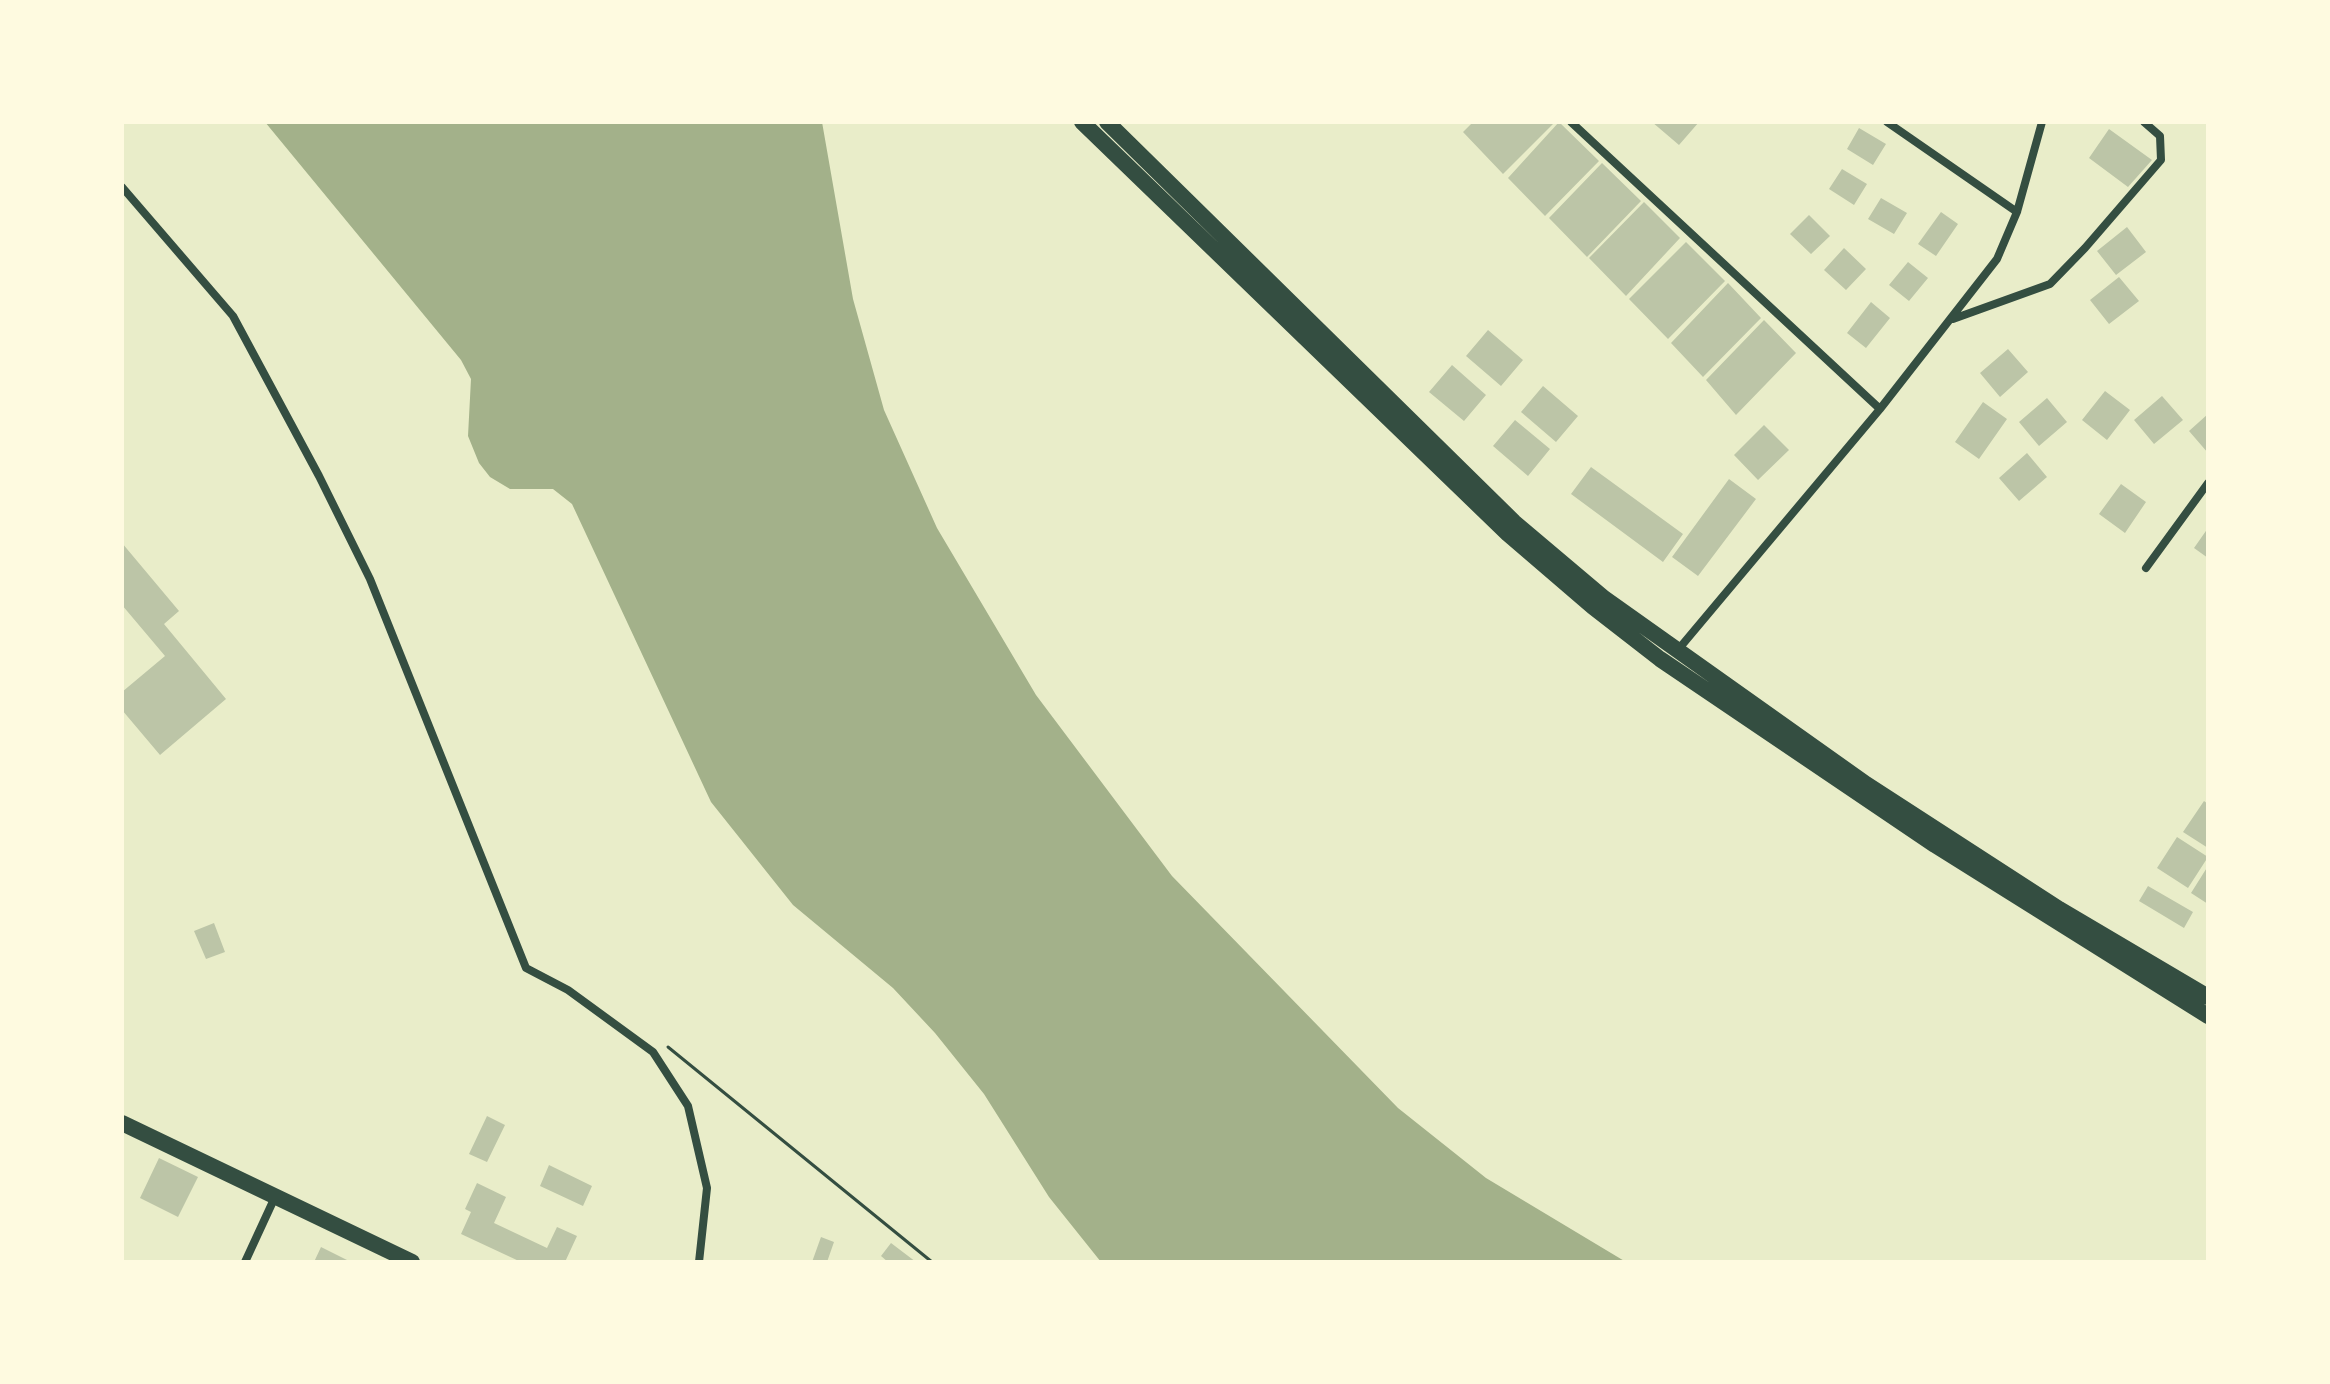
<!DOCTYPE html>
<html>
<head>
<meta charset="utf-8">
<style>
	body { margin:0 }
	#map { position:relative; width:2330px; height:1384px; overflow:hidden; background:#e9edc9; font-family:"PT Sans",sans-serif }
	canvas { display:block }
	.frame { position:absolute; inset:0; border:124px solid #fefae0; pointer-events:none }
</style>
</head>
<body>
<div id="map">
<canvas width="2330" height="1384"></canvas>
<div class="frame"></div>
</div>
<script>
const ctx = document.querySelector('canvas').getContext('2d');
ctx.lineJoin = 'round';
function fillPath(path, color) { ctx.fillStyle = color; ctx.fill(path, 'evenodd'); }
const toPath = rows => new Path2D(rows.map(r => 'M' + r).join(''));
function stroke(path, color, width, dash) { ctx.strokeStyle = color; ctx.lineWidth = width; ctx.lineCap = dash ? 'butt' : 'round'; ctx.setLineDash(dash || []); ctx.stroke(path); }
fillPath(toPath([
	[265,122,822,122,853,299,884,410,937,528,1036,695,1172,876,1398,1108,1486,1178,1626,1262,1101,1262,1049,1197,984,1094,935,1033,893,988,793,905,711,802,572,504,553,489,510,489,490,477,479,463,468,436,471,379,461,360]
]), '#a3b18a');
fillPath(toPath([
	[1473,122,1555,122,1503,174,1463,132],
	[1559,122,1599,161,1545,216,1508,178],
	[1652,122,1699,122,1679,145],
	[1859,128,1886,144,1873,165,1847,149],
	[2109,129,2152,160,2128,187,2089,158],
	[1602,163,1641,201,1587,257,1549,218],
	[1842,169,1867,184,1854,205,1829,189],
	[1881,198,1907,213,1894,234,1868,219],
	[1644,202,1680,238,1626,296,1589,258],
	[1941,212,1958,224,1936,256,1918,244],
	[1809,215,1830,236,1811,254,1790,234],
	[2127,227,2146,252,2116,275,2097,251],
	[1686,242,1725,281,1668,339,1629,299],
	[1844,248,1866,269,1846,290,1824,270],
	[1908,262,1928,278,1909,301,1889,285],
	[2119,277,2139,301,2109,324,2090,300],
	[1728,283,1761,318,1703,377,1671,343],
	[1871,302,1890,318,1866,348,1847,333],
	[1764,320,1796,353,1736,415,1706,380],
	[1488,330,1523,360,1501,386,1466,356],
	[2008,349,2028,372,2000,397,1980,373],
	[1452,365,1486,395,1464,421,1429,392],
	[1543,386,1578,416,1556,442,1521,412],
	[2105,391,2130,410,2107,440,2082,420],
	[2162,396,2183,420,2154,444,2134,420],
	[2047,398,2067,422,2039,446,2019,422],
	[1983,402,2007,419,1979,459,1955,442],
	[2208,414,2208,453,2189,431],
	[1515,420,1550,449,1528,476,1493,446],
	[1764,425,1789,450,1758,480,1734,455],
	[2027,453,2047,477,2019,501,1999,478],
	[1591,467,1683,534,1663,562,1571,494],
	[1729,479,1756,499,1698,576,1672,557],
	[2121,484,2146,502,2125,533,2099,514],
	[2208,528,2208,558,2194,548],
	[122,543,179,611,164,624,226,699,160,755,122,710,122,692,165,656,122,605],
	[2204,801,2208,804,2208,848,2183,832],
	[2177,837,2208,857,2188,888,2157,868],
	[2208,866,2208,904,2191,893],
	[2148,886,2193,912,2184,928,2139,901],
	[214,923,225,952,206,959,194,931],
	[487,1116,505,1125,487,1162,469,1154],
	[159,1158,198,1177,178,1217,140,1198],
	[549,1165,592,1186,583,1206,540,1186],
	[477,1183,506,1197,494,1223,547,1248,557,1227,577,1236,565,1262,521,1262,461,1234,471,1212,465,1209],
	[821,1237,834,1242,827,1262,812,1262],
	[891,1243,916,1262,888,1262,881,1256],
	[321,1247,351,1262,314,1262]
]), '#bcc5a7');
stroke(toPath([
	[668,1047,932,1262]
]), '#344e41', 3);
stroke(toPath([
	[1571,122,1880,409],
	[1887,122,2017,212],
	[122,187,233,316,319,476,370,579,526,968,568,990,653,1052,688,1106,707,1188,699,1262],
	[1953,319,2050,284,2085,248,2161,160,2160,136,2144,122],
	[2146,568,2208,483],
	[1677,651,1880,409,1997,259,2017,212,2042,122],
	[245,1262,275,1197]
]), '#344e41', 8);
stroke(toPath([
	[1082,122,1508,534,1593,607,1660,659,1935,845,2208,1016],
	[1107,122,1514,522,1604,598,1866,784,2059,909,2208,997],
	[122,1123,412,1262]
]), '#344e41', 16);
</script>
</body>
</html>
